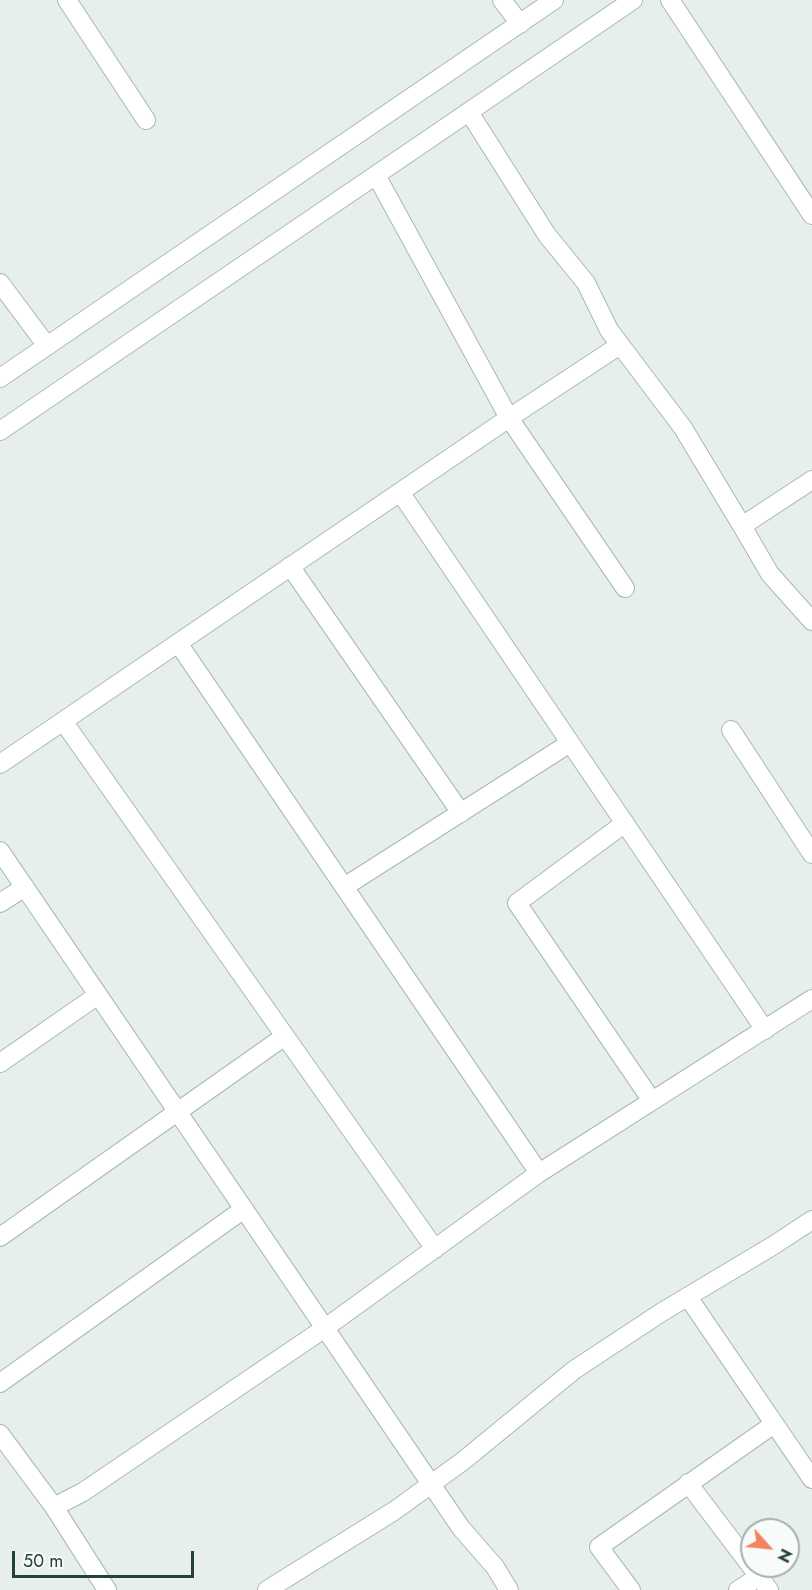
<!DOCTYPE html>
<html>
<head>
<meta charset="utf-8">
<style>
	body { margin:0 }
	#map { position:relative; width:812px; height:1590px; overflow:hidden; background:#e6efeb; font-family:Jost,sans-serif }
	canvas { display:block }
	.north { position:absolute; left:740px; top:1518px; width:60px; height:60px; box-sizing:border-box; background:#f7fbf9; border:2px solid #a3b1ad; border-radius:50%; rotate:117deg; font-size:16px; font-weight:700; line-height:24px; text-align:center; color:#24423a }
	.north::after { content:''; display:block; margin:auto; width:21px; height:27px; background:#f4845f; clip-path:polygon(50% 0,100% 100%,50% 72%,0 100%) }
	.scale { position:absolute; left:12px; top:1551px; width:182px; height:27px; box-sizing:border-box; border:3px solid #24423a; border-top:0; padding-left:8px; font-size:18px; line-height:21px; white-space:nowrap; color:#24423a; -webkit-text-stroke:4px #f7fbf9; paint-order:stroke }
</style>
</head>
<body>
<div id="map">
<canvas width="812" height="1590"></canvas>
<div class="north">N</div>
<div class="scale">50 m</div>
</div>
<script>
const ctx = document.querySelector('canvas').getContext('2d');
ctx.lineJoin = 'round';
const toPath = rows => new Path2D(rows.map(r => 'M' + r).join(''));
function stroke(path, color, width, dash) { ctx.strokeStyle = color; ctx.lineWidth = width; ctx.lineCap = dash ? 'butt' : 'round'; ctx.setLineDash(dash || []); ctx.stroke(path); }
const minor = toPath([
	[67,0,146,120],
	[502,0,520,24],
	[670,0,812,215],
	[469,112,547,235,586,283,609,330,683,428,742,526,812,480],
	[376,175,509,418,620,345],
	[0,283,47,346],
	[0,378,554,0],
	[0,431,633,0],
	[400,492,765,1030],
	[742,526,770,574,812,621],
	[290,566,461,813],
	[63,721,435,1249],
	[731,730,812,854],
	[0,764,178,643],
	[625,823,517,903,652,1101],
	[0,851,461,1528,495,1567,509,1590],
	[344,887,570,743],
	[0,903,25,887],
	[0,1063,98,995],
	[539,1173,812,999],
	[0,1237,285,1036],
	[688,1297,812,1479],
	[0,1383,244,1209],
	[0,1434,54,1507,83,1492,325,1328,539,1173,178,643,509,418,625,588],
	[688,1483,769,1590],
	[54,1507,107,1590],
	[267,1590,394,1511,463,1461,574,1370,662,1312,774,1245,812,1220],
	[631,1590,599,1547,774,1424],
	[738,1590,759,1577]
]);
stroke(minor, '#a8b8b2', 20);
stroke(minor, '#fff', 18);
</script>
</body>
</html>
